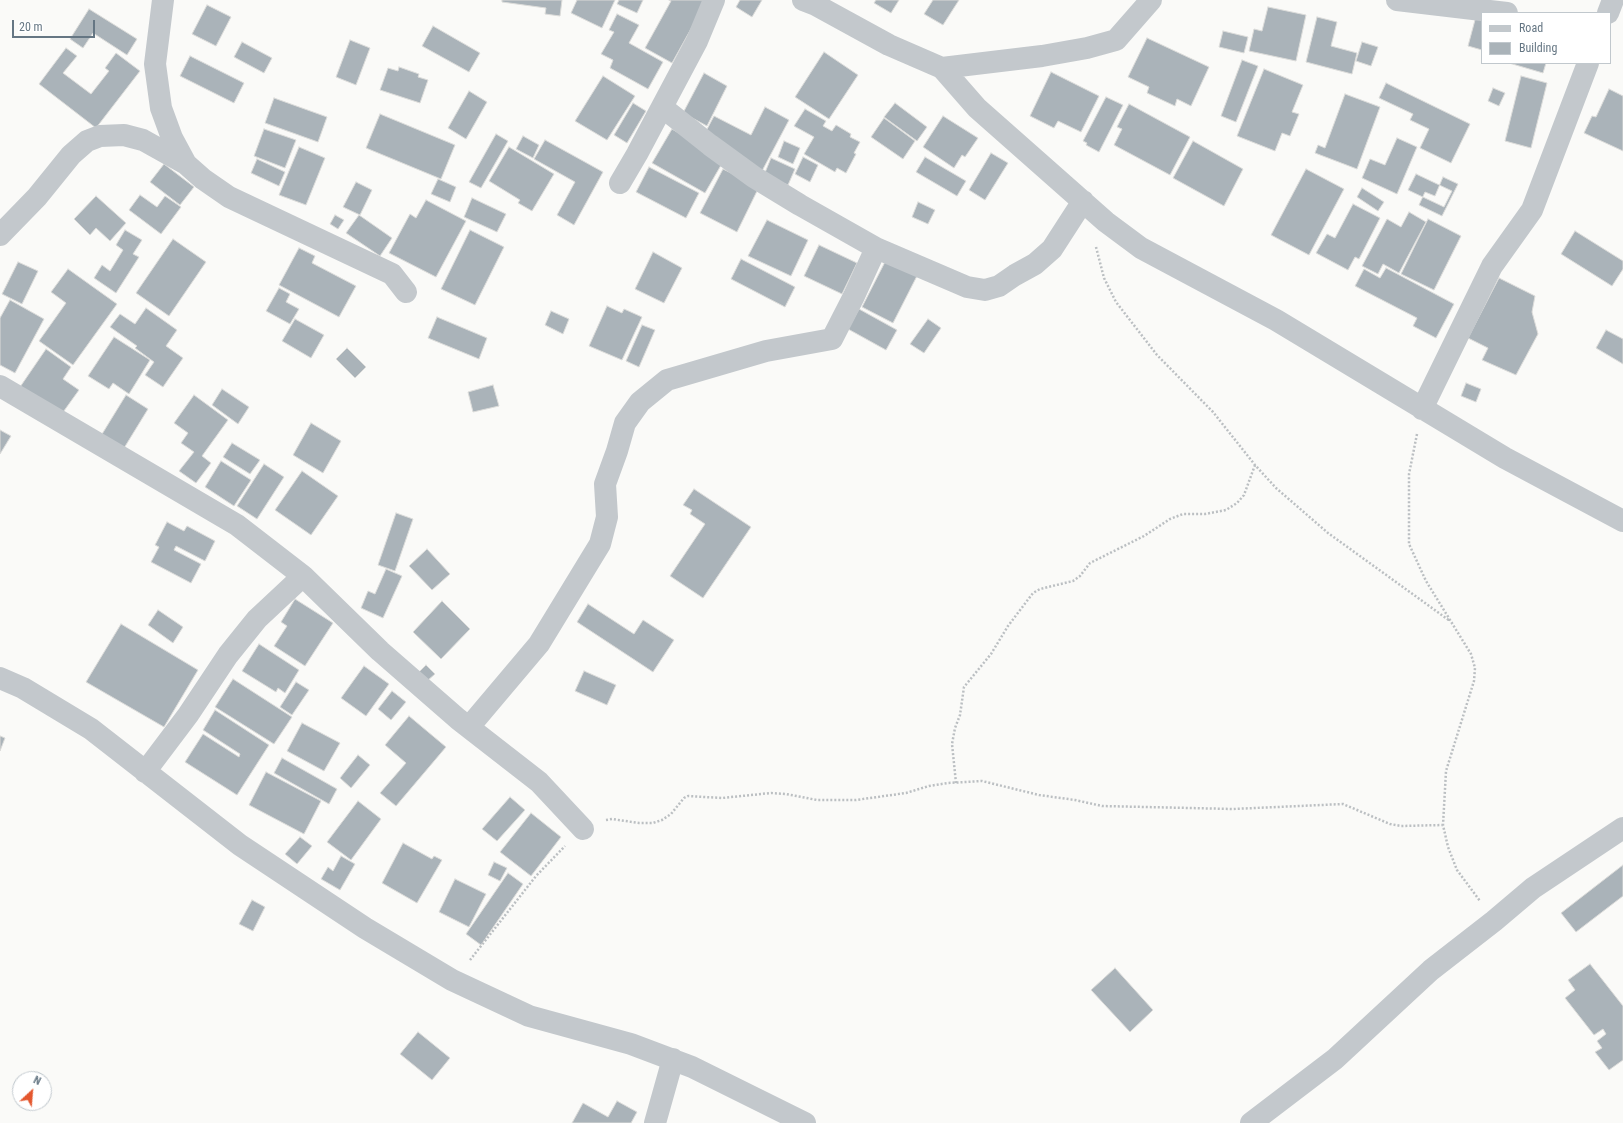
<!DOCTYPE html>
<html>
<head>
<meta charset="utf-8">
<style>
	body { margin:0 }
	#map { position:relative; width:1623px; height:1123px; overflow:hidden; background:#fafaf8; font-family:"Roboto Condensed",sans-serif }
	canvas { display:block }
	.legend { position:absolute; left:1481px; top:12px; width:130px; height:52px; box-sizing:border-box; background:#fff; border:1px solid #c1c8cd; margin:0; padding:5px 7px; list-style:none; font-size:12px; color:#657683 }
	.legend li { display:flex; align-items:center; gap:8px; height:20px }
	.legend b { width:20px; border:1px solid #c1c8cd }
	.north { position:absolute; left:12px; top:1071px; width:40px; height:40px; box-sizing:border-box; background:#fff; border:1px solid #c1c8cd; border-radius:50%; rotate:26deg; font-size:11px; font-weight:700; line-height:16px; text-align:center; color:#657683 }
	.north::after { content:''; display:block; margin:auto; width:14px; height:18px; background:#e4572e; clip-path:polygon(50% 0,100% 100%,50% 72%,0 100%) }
	.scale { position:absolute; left:12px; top:20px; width:83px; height:18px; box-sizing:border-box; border:2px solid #657683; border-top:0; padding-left:5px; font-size:12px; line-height:14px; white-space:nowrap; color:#657683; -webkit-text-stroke:3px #fff; paint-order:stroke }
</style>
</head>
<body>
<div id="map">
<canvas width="1623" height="1123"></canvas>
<ul class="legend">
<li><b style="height:5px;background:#c3c8cc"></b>Road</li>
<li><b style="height:11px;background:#aab3b9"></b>Building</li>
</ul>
<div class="north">N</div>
<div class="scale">20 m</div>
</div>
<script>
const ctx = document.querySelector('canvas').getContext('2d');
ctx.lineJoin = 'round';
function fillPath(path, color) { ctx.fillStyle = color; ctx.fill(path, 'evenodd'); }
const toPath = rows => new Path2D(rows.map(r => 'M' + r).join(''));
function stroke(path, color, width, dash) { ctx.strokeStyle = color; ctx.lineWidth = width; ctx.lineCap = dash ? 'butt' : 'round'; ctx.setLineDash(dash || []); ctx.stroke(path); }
const building = toPath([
	[502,0,562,0,560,16,545,14,546,8,502,2,502,0],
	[577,0,615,0,602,28,571,13,577,0],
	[619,0,643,0,637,13,617,4,619,0],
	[669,0,707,0,672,63,645,48,671,1,669,0],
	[740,0,762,0,752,17,736,7,740,0],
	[876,0,899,0,891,13,874,3,876,0],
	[933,0,959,0,943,25,924,14,933,0],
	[207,5,231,17,216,46,192,34,207,5],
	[1479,5,1482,13,1482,50,1468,46,1479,5],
	[1268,7,1306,15,1296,61,1249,51,1254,29,1262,31,1268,7],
	[89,9,137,39,127,55,93,33,83,48,70,39,89,9],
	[617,14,639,25,629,43,663,62,648,89,610,68,613,60,601,54,614,32,609,30,617,14],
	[1317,17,1337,22,1331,46,1357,53,1352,74,1306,62,1317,17],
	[433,26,480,53,469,72,422,46,433,26],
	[1223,31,1248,37,1244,53,1219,47,1223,31],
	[1147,38,1209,67,1191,106,1177,99,1175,106,1147,93,1149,87,1128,77,1147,38],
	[350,40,370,48,356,85,336,77,350,40],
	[242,42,272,58,264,73,234,57,242,42],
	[1362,42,1378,47,1371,66,1356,61,1362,42],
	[66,48,77,56,63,73,91,94,109,71,105,68,116,53,140,71,96,128,39,84,66,48],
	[824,52,858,75,829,119,795,97,824,52],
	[190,56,244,83,234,103,180,76,190,56],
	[1242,60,1258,66,1236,122,1221,116,1242,60],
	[1509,63,1546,63,1543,73,1509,63],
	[399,67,419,74,418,77,428,80,420,103,380,90,388,68,398,71,399,67],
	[1264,69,1303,85,1292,112,1299,114,1290,136,1282,133,1275,151,1237,136,1264,69],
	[1051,72,1099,96,1081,132,1058,121,1054,128,1030,116,1051,72],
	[704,73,727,86,707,126,683,113,704,73],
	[603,76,635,96,607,140,575,121,603,76],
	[1521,76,1547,83,1531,148,1505,141,1521,76],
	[1386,83,1470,124,1451,163,1420,148,1429,129,1410,120,1413,114,1379,98,1386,83],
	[1493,88,1505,93,1499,106,1488,101,1493,88],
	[1609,89,1623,96,1623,151,1584,133,1592,116,1596,117,1609,89],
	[469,91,487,102,466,139,448,128,469,91],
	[1345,94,1380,107,1357,169,1315,153,1318,145,1325,148,1345,94],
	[1106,97,1123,105,1099,152,1086,145,1087,143,1083,141,1106,97],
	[274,98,327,117,318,142,265,123,274,98],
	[633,103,646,111,627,143,614,135,633,103],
	[895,103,927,127,917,141,884,117,895,103],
	[1129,104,1190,137,1170,175,1114,145,1122,129,1117,127,1129,104],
	[765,107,789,120,762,171,704,135,714,116,751,135,765,107],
	[805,109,826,121,823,126,832,131,836,125,851,134,850,137,860,142,854,153,856,154,846,173,837,168,835,172,804,154,814,137,794,126,805,109],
	[380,114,455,145,441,179,366,148,380,114],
	[943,116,978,138,965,157,962,155,954,168,923,147,943,116],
	[884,118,915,141,903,159,871,137,884,118],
	[264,129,296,140,285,168,254,156,264,129],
	[672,129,724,160,705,193,652,163,672,129],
	[496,134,508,141,481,188,469,182,496,134],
	[523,136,539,145,533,158,516,149,523,136],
	[1397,138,1417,147,1397,194,1362,178,1370,159,1385,165,1397,138],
	[545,140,603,172,574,225,557,215,575,182,534,159,545,140],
	[784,141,800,148,793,164,778,157,784,141],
	[1193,141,1243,169,1224,206,1173,178,1193,141],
	[299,147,325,158,306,205,279,195,299,147],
	[509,147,554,174,532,211,518,203,520,200,489,181,509,147],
	[991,153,1008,163,985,200,969,190,991,153],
	[803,157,818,165,810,182,795,174,803,157],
	[925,157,966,181,957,196,916,172,925,157],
	[771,158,795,169,788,185,764,175,771,158],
	[257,159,285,172,279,186,251,173,257,159],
	[164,164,194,187,180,205,150,182,164,164],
	[649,167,699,193,686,218,636,192,649,167],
	[723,169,759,187,737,232,700,213,723,169],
	[1306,169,1344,189,1309,255,1271,235,1306,169],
	[1416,174,1452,191,1444,207,1408,190,1416,174],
	[1443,177,1458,184,1442,216,1419,205,1425,192,1435,196,1443,177],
	[438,179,456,187,450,202,431,194,438,179],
	[356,182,372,190,360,215,343,207,356,182],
	[1362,188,1384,202,1378,211,1357,197,1362,188],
	[140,195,157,207,165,196,181,207,161,234,129,210,140,195],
	[96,196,126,223,110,241,96,228,90,235,74,219,96,196],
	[472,198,506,214,497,232,464,217,472,198],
	[426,200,466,221,436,277,389,253,410,214,416,218,426,200],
	[918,202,935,210,928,224,912,217,918,202],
	[1353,204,1380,218,1359,259,1355,257,1348,270,1316,253,1327,234,1335,238,1353,204],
	[1409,212,1426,222,1399,273,1383,264,1378,274,1362,266,1387,219,1401,227,1409,212],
	[335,215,344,220,338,229,330,224,335,215],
	[359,215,392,238,380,256,346,233,359,215],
	[1428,219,1461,236,1434,290,1401,274,1428,219],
	[767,220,808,240,791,276,748,256,767,220],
	[125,230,142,240,133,254,139,257,116,293,94,278,102,265,110,271,123,250,116,245,125,230],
	[470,230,504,247,475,305,441,289,470,230],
	[1575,231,1623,261,1623,269,1612,286,1561,254,1575,231],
	[173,239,206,262,169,316,136,293,173,239],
	[819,245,857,263,842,294,804,276,819,245],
	[299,248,315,256,312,263,356,286,339,317,279,285,299,248],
	[653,252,682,268,664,303,635,289,653,252],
	[887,258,918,274,893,323,862,307,887,258],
	[741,259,795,287,785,307,731,279,741,259],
	[18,262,38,271,22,304,2,294,18,262],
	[1386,268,1454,304,1436,338,1413,326,1417,318,1355,286,1364,269,1380,278,1386,268],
	[68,269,117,304,73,365,39,341,66,303,51,292,68,269],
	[1499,278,1535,296,1532,312,1538,334,1516,375,1482,360,1488,348,1468,338,1499,278],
	[279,288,290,294,286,302,299,309,290,324,266,311,279,288],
	[10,300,44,319,15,373,0,365,0,318,10,300],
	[607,306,622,313,624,309,642,317,622,360,589,346,607,306],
	[146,308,177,330,166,346,183,358,163,387,145,375,154,362,135,348,137,346,110,327,120,314,135,324,146,308],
	[859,309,897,330,886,350,848,329,859,309],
	[551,311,569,319,563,334,545,325,551,311],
	[437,317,487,338,479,359,428,338,437,317],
	[295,319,324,335,311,358,282,341,295,319],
	[928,319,941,328,924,353,910,344,928,319],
	[642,325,655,330,639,367,626,361,642,325],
	[1606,330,1623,339,1623,364,1596,348,1606,330],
	[114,337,150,360,129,394,113,383,109,389,88,376,114,337],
	[347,348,366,367,355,378,336,359,347,348],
	[46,349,71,367,63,379,79,390,61,415,20,387,46,349],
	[1466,383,1481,389,1476,402,1461,396,1466,383],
	[493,385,499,406,473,412,468,392,493,385],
	[222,389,249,407,238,424,212,405,222,389],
	[126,395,148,409,121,453,99,439,126,395],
	[194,395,228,420,202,456,211,463,196,483,179,471,194,452,181,443,188,433,174,423,194,395],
	[311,423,341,441,323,473,293,455,311,423],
	[0,430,11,436,0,454,0,430],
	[232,443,260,460,250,474,223,457,232,443],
	[221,461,251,480,234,506,205,487,221,461],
	[264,464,284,477,257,519,237,506,264,464],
	[302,471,338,496,311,535,275,510,302,471],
	[694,489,751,527,703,598,670,576,705,524,690,514,692,510,683,505,694,489],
	[396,513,413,519,395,571,378,565,396,513],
	[167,522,184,531,187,526,215,541,205,561,176,546,174,550,201,564,191,583,151,562,159,547,155,545,167,522],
	[427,549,450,574,432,590,409,566,427,549],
	[386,569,402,576,383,618,361,608,368,591,375,594,386,569],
	[295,599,333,623,305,666,274,646,287,626,281,622,295,599],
	[442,601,470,629,441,659,413,632,442,601],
	[588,604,634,634,643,620,674,640,653,672,577,622,588,604],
	[158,610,183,627,173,643,148,625,158,610],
	[121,624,198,670,164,727,86,682,121,624],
	[259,644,299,670,285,693,278,688,276,692,242,671,259,644],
	[426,665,435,674,427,681,418,673,426,665],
	[364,666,389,684,366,716,341,698,364,666],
	[584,671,616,685,607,705,575,691,584,671],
	[233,679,292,717,274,744,215,707,233,679],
	[296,682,309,690,292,715,280,707,296,682],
	[392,691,406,702,391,720,378,709,392,691],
	[215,710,269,745,237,795,185,762,203,734,239,757,240,754,203,730,215,710],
	[409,716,446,747,396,806,380,793,406,763,385,745,409,716],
	[302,723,340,743,324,771,287,751,302,723],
	[0,736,5,738,0,751,0,736],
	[358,755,370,765,351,788,340,778,358,755],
	[282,758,337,789,329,804,274,773,282,758],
	[266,772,321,801,304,834,249,805,266,772],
	[510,797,525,810,497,841,482,829,510,797],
	[358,801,381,819,351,860,327,842,358,801],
	[531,813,561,837,531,876,500,852,531,813],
	[300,837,312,846,297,864,285,854,300,837],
	[403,843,432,859,434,856,442,860,417,903,382,883,403,843],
	[341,856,355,864,340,890,321,879,328,867,333,871,341,856],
	[494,862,507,868,500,881,488,875,494,862],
	[1623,865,1623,896,1576,932,1561,913,1623,865],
	[508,873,523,884,481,945,466,934,508,873],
	[455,879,486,894,469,927,439,912,455,879],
	[252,900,265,907,253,931,239,924,252,900],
	[1590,964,1623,1006,1623,1060,1609,1070,1595,1052,1602,1048,1597,1041,1606,1034,1603,1029,1594,1035,1565,998,1575,990,1568,980,1590,964],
	[1115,968,1153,1010,1130,1032,1091,990,1115,968],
	[418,1032,450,1058,432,1080,400,1054,418,1032],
	[617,1101,637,1112,631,1123,572,1123,583,1103,608,1117,617,1101]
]);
fillPath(building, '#aab3b9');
stroke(building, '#dcdcda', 1);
stroke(toPath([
	[1096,247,1104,278,1116,302,1157,355,1213,412,1255,465,1276,488,1328,533,1450,621],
	[1417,434,1409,474,1409,544,1426,581,1471,654,1475,668,1474,681,1446,771,1443,825,1448,847,1457,870,1480,901],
	[956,783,952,744,955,728,960,715,964,687,991,654,1008,626,1033,593,1040,589,1073,581,1080,576,1090,563,1144,536,1170,519,1183,514,1205,514,1226,510,1237,503,1244,495,1255,465],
	[606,820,612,819,639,823,653,823,662,820,671,814,684,798,688,796,722,798,771,793,786,794,817,800,856,800,906,793,929,786,948,783,982,781,1039,795,1075,800,1102,806,1233,809,1343,804,1390,824,1401,826,1443,825],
	[470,960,536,876,565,846]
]), '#bbbfc2', 2.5, [2, 2]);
stroke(toPath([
	[163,0,155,64,161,108,172,138,186,164,203,179,229,197,392,274,406,292],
	[803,0,816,5,889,45,942,68,977,108,1106,222,1141,248,1276,320,1505,458,1623,521],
	[1397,0,1507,13],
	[1608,13,1613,0],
	[942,68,1042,56,1087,48,1116,40,1151,0],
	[662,107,710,145,754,177,800,205,876,248,967,287,985,290,999,286,1015,275,1035,264,1052,249,1083,201],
	[620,183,637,154,697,41,714,0],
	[0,235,37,197,71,155,87,141,100,136,124,135,143,140,186,164],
	[0,386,237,525,303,576,380,651,458,719,539,782,583,829],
	[1422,409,1492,266,1532,210,1588,63],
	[0,678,23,688,91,729,240,845,365,928,452,980,529,1016,631,1044,692,1067,805,1123],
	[469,727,539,644,600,544,607,517,605,484,617,451,625,423,640,402,667,380,766,351,832,339,854,296,876,248],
	[145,772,188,715,228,655,257,619,303,576],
	[655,1123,673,1059],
	[1251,1123,1335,1059,1431,970,1494,921,1533,888,1623,828]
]), '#c3c8cc', 22);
</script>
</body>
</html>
